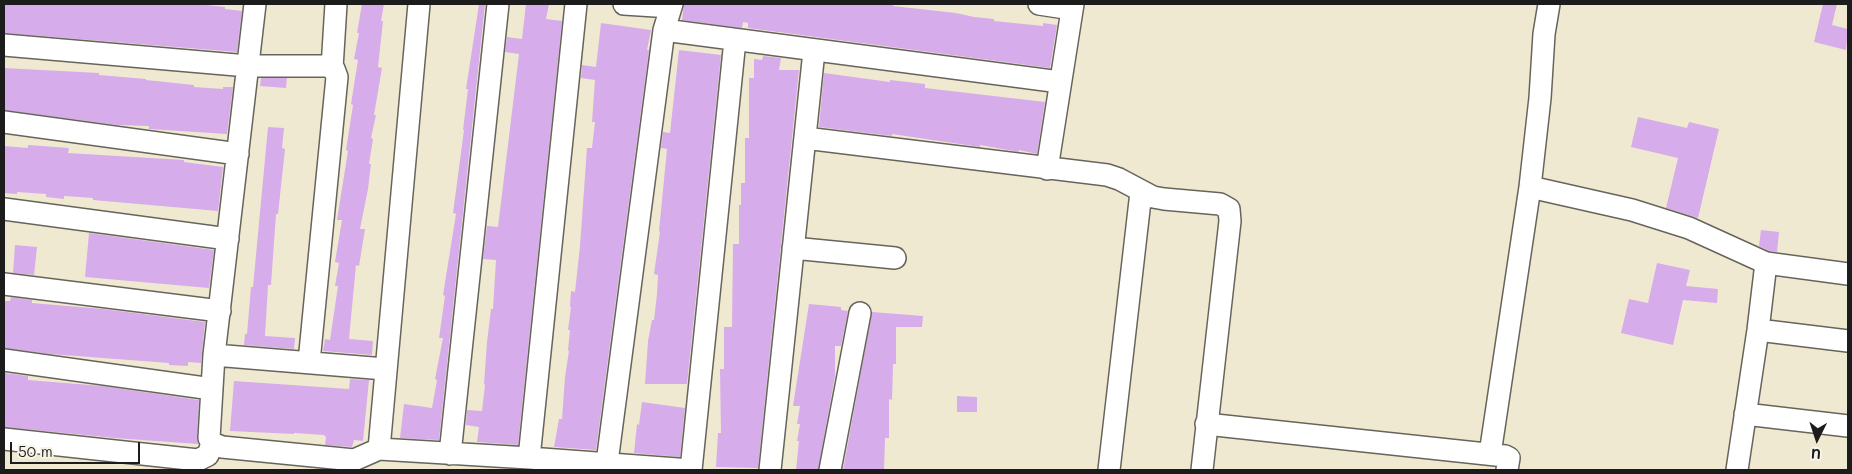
<!DOCTYPE html>
<html>
<head>
<meta charset="utf-8">
<style>
	body { margin:0 }
	#map { position:relative; width:1852px; height:474px; overflow:hidden; background:#f0e9d1; font-family:Mali,sans-serif }
	canvas { display:block }
	.frame { position:absolute; inset:0; border:5px solid #1c1c1c; pointer-events:none }
	.north { position:absolute; left:1792px; top:414px; width:50px; height:50px; -webkit-text-stroke:4px #f7f3e8; paint-order:stroke; rotate:184deg; font-size:14px; font-weight:700; line-height:20px; text-align:center; color:#1c1c1c }
	.north::after { content:''; display:block; margin:auto; width:18px; height:22px; background:#1c1c1c; clip-path:polygon(50% 0,100% 100%,50% 72%,0 100%) }
	.scale { position:absolute; left:10px; top:442px; width:130px; height:22px; box-sizing:border-box; border:2px solid #1c1c1c; border-top:0; padding-left:6px; font-size:15px; line-height:18px; white-space:nowrap; color:#1c1c1c; -webkit-text-stroke:4px #f7f3e8; paint-order:stroke }
</style>
</head>
<body>
<div id="map">
<canvas width="1852" height="474"></canvas>
<div class="frame"></div>
<div class="north">U</div>
<div class="scale">50 m</div>
</div>
<script>
const ctx = document.querySelector('canvas').getContext('2d');
ctx.lineJoin = 'round';
function fillPath(path, color) { ctx.fillStyle = color; ctx.fill(path, 'evenodd'); }
const toPath = rows => new Path2D(rows.map(r => 'M' + r).join(''));
function stroke(path, color, width, dash) { ctx.strokeStyle = color; ctx.lineWidth = width; ctx.lineCap = dash ? 'butt' : 'round'; ctx.setLineDash(dash || []); ctx.stroke(path); }
fillPath(toPath([
	[4,4,148,4,161,5,161,4,197,4,225,7,225,9,242,11,237,52,4,33],
	[362,4,384,4,381,21,383,21,378,67,382,68,374,115,376,115,371,138,373,139,369,164,371,164,368,189,360,229,365,229,359,266,356,265,349,339,373,341,372,355,323,351,325,339,330,340,338,286,335,286,339,263,335,262,342,220,337,220,348,151,346,150,353,105,351,104,358,60,354,59,359,33,357,33],
	[479,4,485,4,439,440,400,438,404,404,432,408,437,380,435,379,443,338,439,338,445,296,443,295,456,214,453,213,464,130,463,130,468,89,466,89],
	[526,4,549,4,546,19,562,21,518,445,477,442,479,427,466,425,467,410,482,411,485,385,484,384,487,342,491,309,493,309,496,260,483,259,487,226,498,227,519,54,505,52,507,37,522,39],
	[684,4,894,4,893,6,956,13,974,17,994,19,994,21,1043,26,1043,23,1057,25,1050,68,748,28,748,23,743,22,742,28,682,20],
	[1823,4,1837,4,1832,25,1848,29,1846,50,1814,42],
	[601,23,651,30,647,50,649,50,596,450,554,447,559,419,562,419,565,377,569,351,568,350,570,330,568,330,571,307,570,307,571,291,575,292,580,246,587,148,592,148,595,122,592,122,595,80,581,78,582,65,596,67],
	[679,50,721,55,687,384,645,384,648,341,652,320,654,320,657,294,658,275,654,274,660,232,659,231,667,149,661,148,663,132,670,133],
	[763,56,781,58,779,70,799,70,758,468,716,467,718,433,721,433,720,369,724,369,724,327,732,327,733,244,739,244,739,205,741,205,741,183,745,183,745,138,749,138,749,78,754,78,754,59,762,60],
	[4,68,99,73,99,75,146,79,146,80,194,85,194,87,223,89,223,87,233,87,227,134,149,129,149,126,117,125,4,110],
	[824,73,890,82,890,80,925,84,925,88,1045,102,1037,154,1019,150,1019,152,980,145,980,147,892,134,892,136,819,127],
	[261,78,287,78,286,88,260,86],
	[1638,117,1687,128,1689,122,1719,129,1698,218,1666,208,1678,158,1631,147],
	[268,127,284,128,282,148,285,149,278,214,276,214,271,285,268,285,265,336,295,338,294,349,244,345,245,334,247,334,251,287,253,287],
	[28,145,69,148,68,153,184,160,184,162,223,167,218,211,93,200,93,198,64,196,64,199,46,197,46,194,17,192,17,194,4,193,4,146,28,148],
	[1761,230,1779,232,1777,252,1769,251,1759,246],
	[89,233,214,250,209,288,85,277],
	[15,245,37,247,34,275,13,273],
	[1657,263,1690,270,1686,286,1718,289,1717,303,1683,300,1673,345,1621,333,1629,299,1648,303],
	[11,297,32,300,32,303,103,309,205,322,201,363,188,362,188,366,169,365,169,363,50,354,4,348,4,301,10,301],
	[809,304,841,307,841,310,848,311,841,346,835,346,835,376,818,470,796,470,799,441,797,441,800,424,797,424,800,406,793,406],
	[872,312,923,316,922,327,896,327,896,364,893,364,892,400,889,399,889,438,885,438,884,470,843,470],
	[4,373,28,376,28,380,102,386,199,400,197,437,198,444,115,438,4,427],
	[350,379,369,380,363,441,354,440,352,447,325,445,326,437,324,435,294,433,294,434,230,431,234,381,349,389],
	[957,396,977,397,977,412,957,412],
	[642,402,685,408,680,457,634,453,637,424,639,425]
]), '#d7aceb');
const minor = toPath([
	[624,4,671,7],
	[1039,4,1072,9],
	[664,30,1060,82],
	[4,45,248,66,327,66,334,69,337,77,309,362],
	[332,68,336,4],
	[4,122,238,154],
	[805,138,1107,175,1119,179,1153,197,1164,199,1220,204,1229,209,1230,221,1202,470],
	[1047,169,1073,4],
	[1530,187,1632,210,1689,228,1766,263,1848,274],
	[4,209,228,239],
	[793,248,895,258],
	[4,284,220,311],
	[1758,330,1848,341],
	[214,355,385,369],
	[4,360,212,389],
	[1745,414,1848,426],
	[1206,424,1505,456,1509,458,1507,470],
	[4,439,198,460,208,455,212,443,209,438,214,355,255,4],
	[212,443,222,447,354,460,379,449,529,458,691,470,735,40],
	[379,449,419,4],
	[450,454,498,4],
	[1490,454,1530,187,1540,98,1544,34,1549,4],
	[529,458,576,4],
	[606,470,664,30,672,4],
	[770,470,814,51],
	[830,470,860,313],
	[1109,470,1141,192],
	[1737,470,1758,330,1766,263]
]);
stroke(minor, '#66645b', 24);
stroke(minor, '#fff', 21);
</script>
</body>
</html>
